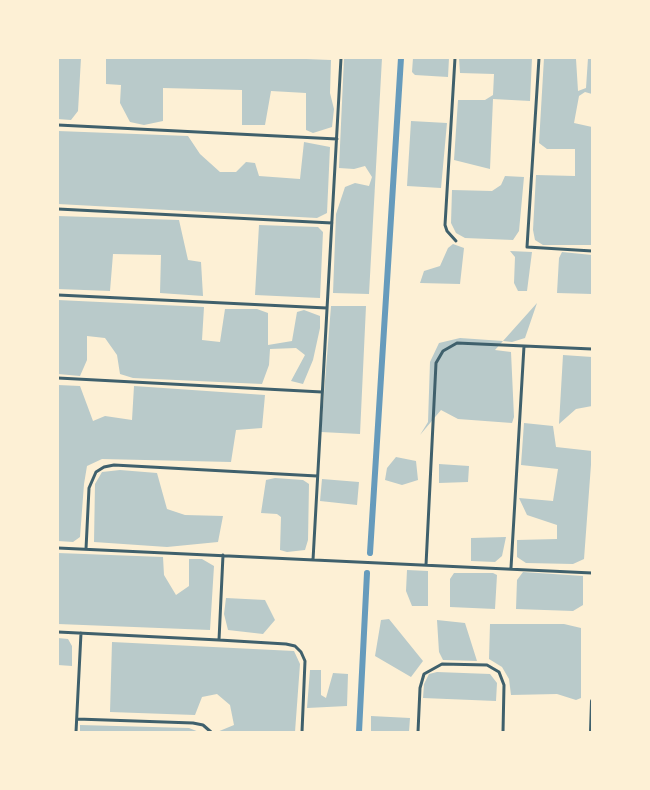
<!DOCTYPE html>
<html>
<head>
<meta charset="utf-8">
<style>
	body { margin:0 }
	#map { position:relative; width:650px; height:790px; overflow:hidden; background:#fdf0d5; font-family:"Space Grotesk",sans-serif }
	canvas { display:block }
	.frame { position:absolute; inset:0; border:59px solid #fdf0d5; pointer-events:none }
</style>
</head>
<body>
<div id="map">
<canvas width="650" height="790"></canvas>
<div class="frame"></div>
</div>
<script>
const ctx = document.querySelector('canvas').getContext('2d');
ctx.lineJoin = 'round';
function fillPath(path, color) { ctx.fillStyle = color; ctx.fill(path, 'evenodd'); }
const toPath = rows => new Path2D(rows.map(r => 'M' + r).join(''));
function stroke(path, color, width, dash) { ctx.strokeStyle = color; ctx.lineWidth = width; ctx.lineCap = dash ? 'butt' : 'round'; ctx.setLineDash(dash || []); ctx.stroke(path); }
fillPath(toPath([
	[58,58,81,58,78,111,71,120,58,119],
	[106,58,282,58,331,60,330,93,334,109,332,127,313,133,306,130,306,93,271,91,265,125,242,125,242,90,163,88,163,121,144,125,130,122,120,103,121,85,106,84],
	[344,58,382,58,369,294,333,293,336,214,345,187,355,183,369,186,372,177,365,166,354,169,339,168],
	[413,58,449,58,448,77,415,75,412,72],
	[459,58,532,58,530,101,493,99,490,169,454,160,458,100,485,100,493,95,494,74,460,73],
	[544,58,576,59,578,91,586,88,588,58,592,58,592,94,585,92,579,96,574,123,592,127,592,245,543,245,535,240,533,230,536,175,575,176,575,149,547,149,539,143],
	[411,121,447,123,441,188,407,186],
	[58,131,188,136,200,154,220,172,236,172,246,162,255,163,259,176,300,179,304,142,330,147,327,213,317,218,58,204],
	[505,176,524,177,519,231,513,240,465,238,456,233,451,223,452,190,492,191,501,185],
	[58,216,179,220,188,260,201,262,203,296,160,293,161,255,113,254,110,291,58,289],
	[259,225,318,227,323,232,320,298,255,295],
	[453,244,464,248,460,284,420,283,424,271,440,266,448,248],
	[510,251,532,252,527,291,518,291,514,283,515,257],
	[562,252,592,255,592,294,557,293,559,258],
	[58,300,204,307,202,340,220,342,225,309,257,309,268,313,268,345,292,341,297,312,304,310,320,316,320,328,313,360,303,384,291,381,305,355,296,348,270,349,269,365,262,384,133,378,120,374,117,355,105,338,87,336,87,360,80,376,58,374],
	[537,303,525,338,512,342,503,341,495,350,511,352,514,417,512,423,458,419,441,410,420,435,428,422,430,362,439,343,460,338,503,341],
	[331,306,366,306,360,434,321,432],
	[563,355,592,357,592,406,576,409,559,424],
	[58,385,80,386,93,421,105,416,132,420,134,386,265,395,262,428,236,430,231,462,102,459,87,466,84,484,80,537,73,542,58,541],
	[524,423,553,426,556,447,592,451,584,559,573,564,526,563,517,557,517,540,557,539,557,525,527,515,519,498,553,501,558,469,521,465],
	[396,457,416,461,418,480,402,485,385,480,387,468],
	[439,464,469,466,468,482,439,483],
	[120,470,157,473,167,509,185,515,223,516,218,542,167,547,94,542,95,484,102,472],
	[275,478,303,480,309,484,308,540,305,550,287,552,280,550,281,517,277,514,261,513,266,480],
	[322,479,359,482,357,505,320,501],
	[506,537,502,556,495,562,471,561,471,538],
	[58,553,163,557,164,575,176,595,189,586,189,559,202,559,214,566,210,630,58,624],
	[407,570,428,571,428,606,412,606,406,591],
	[523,572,583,576,583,605,573,611,516,609,517,580],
	[454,573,493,573,497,575,495,609,450,607,450,579],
	[226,598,265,600,275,620,263,634,228,630,224,614],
	[389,619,423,661,411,677,375,656,381,620],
	[437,620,465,623,477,661,443,660,439,652],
	[490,624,564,624,581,628,581,698,576,700,557,694,511,695,509,679,502,667,489,659],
	[58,638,68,639,72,646,72,666,58,665],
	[112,642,294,651,300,664,295,732,217,732,234,725,230,705,217,694,202,697,195,715,110,712],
	[310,670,321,670,321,695,326,698,333,673,348,674,347,706,307,708],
	[437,672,490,674,497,683,496,701,423,698,424,684,429,674],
	[371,716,410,718,409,732,371,732],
	[80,725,189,728,199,732,80,732]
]), '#b9caca');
stroke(toPath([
	[370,553,401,58],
	[359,732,367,573]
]), '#669bbc', 6);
stroke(toPath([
	[455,58,445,225,447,231,456,241],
	[539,58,527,247,592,251],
	[58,125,337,139],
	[58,209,332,223],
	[58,295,327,308],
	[58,378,322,392],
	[58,548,592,573],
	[86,549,89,488,96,472,104,467,114,465,317,476],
	[313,560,341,58],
	[426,565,436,363,443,351,457,343,592,349],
	[511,568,524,346],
	[58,632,219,640,286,644,295,646,301,652,305,661,302,732],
	[219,640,223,555],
	[77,719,193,723,203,725,211,732],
	[76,732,81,633],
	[418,732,420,688,424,674,442,664,487,665,499,672,504,685,503,732]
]), '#3f606c', 3);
stroke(toPath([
	[591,732,592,701]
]), '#3f606c', 4);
</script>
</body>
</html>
